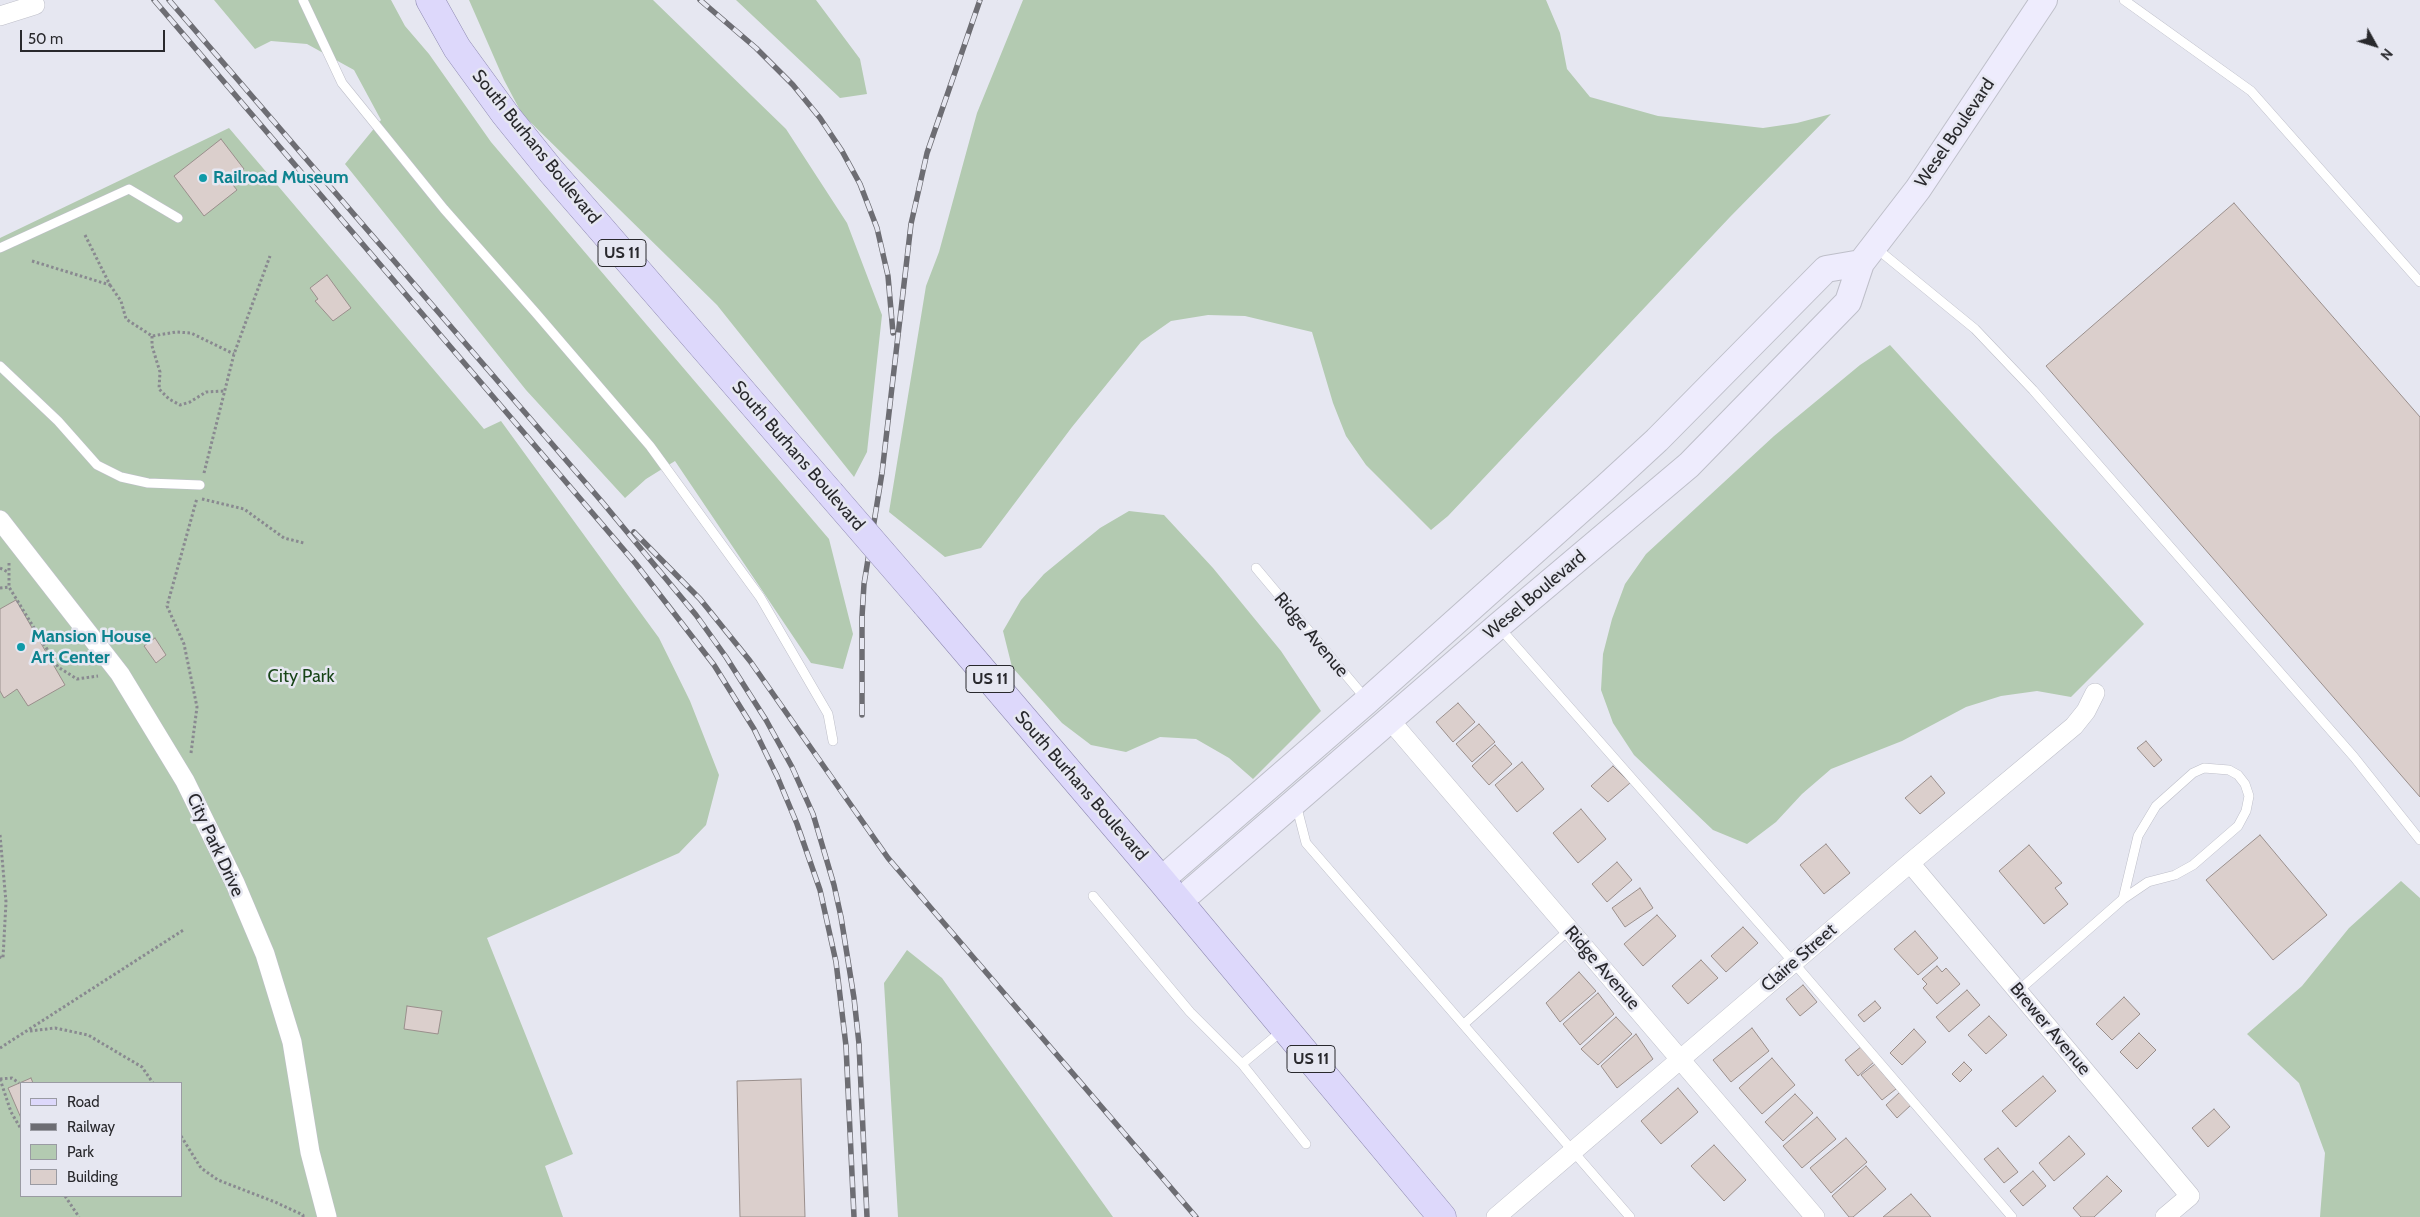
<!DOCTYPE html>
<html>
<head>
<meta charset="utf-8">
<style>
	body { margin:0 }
	#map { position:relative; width:2420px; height:1217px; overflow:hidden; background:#e6e7f1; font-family:Cabin,sans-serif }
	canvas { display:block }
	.legend { position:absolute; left:20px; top:1082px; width:162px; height:115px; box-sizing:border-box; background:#e6e7f1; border:1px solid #9a9ba3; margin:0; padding:6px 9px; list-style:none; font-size:15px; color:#29292d }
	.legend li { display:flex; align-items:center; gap:10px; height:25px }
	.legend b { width:25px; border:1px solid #9a9ba3 }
	.north { position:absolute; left:2350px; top:20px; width:50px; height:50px; -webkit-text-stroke:4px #e6e7f1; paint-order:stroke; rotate:129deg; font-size:14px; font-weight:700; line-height:20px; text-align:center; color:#29292d }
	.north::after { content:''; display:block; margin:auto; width:18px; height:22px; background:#29292d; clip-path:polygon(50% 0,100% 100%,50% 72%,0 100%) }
	.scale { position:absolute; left:20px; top:30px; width:145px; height:22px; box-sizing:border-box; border:2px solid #29292d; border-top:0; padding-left:6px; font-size:15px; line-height:18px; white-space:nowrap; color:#29292d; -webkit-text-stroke:4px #e6e7f1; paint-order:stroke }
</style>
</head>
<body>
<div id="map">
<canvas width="2420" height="1217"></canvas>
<ul class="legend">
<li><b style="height:6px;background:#ddd8fb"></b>Road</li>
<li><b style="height:6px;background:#6d6d73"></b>Railway</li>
<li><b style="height:14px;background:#b3cab1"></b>Park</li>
<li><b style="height:14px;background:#dbcfcc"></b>Building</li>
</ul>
<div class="north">N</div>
<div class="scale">50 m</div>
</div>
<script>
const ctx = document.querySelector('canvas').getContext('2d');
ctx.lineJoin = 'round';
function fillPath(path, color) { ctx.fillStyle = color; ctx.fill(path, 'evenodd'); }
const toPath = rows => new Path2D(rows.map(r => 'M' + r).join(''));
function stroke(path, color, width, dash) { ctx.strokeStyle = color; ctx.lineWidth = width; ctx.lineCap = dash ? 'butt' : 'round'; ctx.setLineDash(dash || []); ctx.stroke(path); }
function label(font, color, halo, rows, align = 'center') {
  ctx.font = font + ' Cabin,sans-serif'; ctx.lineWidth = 5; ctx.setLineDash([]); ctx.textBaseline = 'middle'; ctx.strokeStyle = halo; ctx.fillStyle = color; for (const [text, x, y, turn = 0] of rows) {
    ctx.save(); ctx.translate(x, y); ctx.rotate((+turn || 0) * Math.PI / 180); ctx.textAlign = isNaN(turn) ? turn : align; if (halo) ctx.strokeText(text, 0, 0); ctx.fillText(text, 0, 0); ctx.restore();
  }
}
fillPath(toPath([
	[214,0,391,0,405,26,429,54,491,142,829,539,853,634,843,669,811,663,675,461,646,479,625,498,526,390,345,164,381,120,354,70,307,44,271,41,255,49],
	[469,0,653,0,786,129,847,223,882,315,867,452,854,477,717,305,522,114,504,80],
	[736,0,816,0,860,59,867,94,840,98],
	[1023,0,1546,0,1560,33,1567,69,1590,97,1658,116,1763,128,1797,123,1831,114,1730,217,1448,516,1431,530,1366,465,1346,436,1333,403,1312,332,1245,316,1208,315,1171,321,1141,342,1072,427,981,548,945,557,889,512,926,286,939,252,977,113],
	[229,128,484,429,501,421,659,638,690,701,719,775,706,825,679,853,487,938,573,1154,545,1166,563,1217,0,1217,0,238],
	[21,1083,181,1083,181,1196,21,1196],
	[1890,345,2144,624,2071,697,2037,691,2001,696,1966,707,1902,741,1831,769,1802,794,1776,822,1747,844,1713,830,1634,755,1613,723,1601,690,1603,654,1612,619,1625,584,1646,554,1774,436,1860,365],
	[1129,511,1164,515,1213,568,1281,651,1321,711,1253,779,1229,758,1196,739,1160,737,1126,752,1091,745,1062,723,1012,667,1003,631,1021,600,1044,574,1100,528],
	[2401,881,2420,898,2420,1217,2320,1217,2325,1153,2299,1083,2247,1034,2302,986,2349,928],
	[907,950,942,978,1113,1217,898,1217,884,983]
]), '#b3cab1');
const building = toPath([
	[221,139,244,169,229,180,237,190,204,216,174,176,221,139],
	[2234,203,2420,417,2420,797,2046,366,2234,203],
	[327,275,351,308,333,321,315,301,318,299,310,288,327,275],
	[16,600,65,685,28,706,17,689,4,698,0,691,0,609,16,600],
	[155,638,166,655,156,663,144,646,155,638],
	[1458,703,1475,722,1453,742,1436,722,1458,703],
	[1479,724,1495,742,1472,762,1456,744,1479,724],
	[2146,741,2162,760,2154,767,2137,748,2146,741],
	[1495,745,1512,764,1489,785,1472,766,1495,745],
	[1522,762,1544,789,1517,812,1495,785,1522,762],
	[1613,766,1630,783,1608,802,1591,786,1613,766],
	[1931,776,1945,793,1920,814,1905,798,1931,776],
	[1581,809,1606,839,1578,863,1553,833,1581,809],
	[2260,835,2327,915,2273,960,2206,880,2260,835],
	[1826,844,1850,873,1824,894,1800,865,1826,844],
	[2029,845,2062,883,2055,888,2068,904,2044,924,1999,871,2029,845],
	[1617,862,1632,880,1607,902,1592,884,1617,862],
	[1640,888,1653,908,1625,927,1612,908,1640,888],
	[1657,915,1676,936,1643,966,1624,944,1657,915],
	[1743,927,1758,943,1726,972,1711,956,1743,927],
	[1915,931,1938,958,1918,975,1894,949,1915,931],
	[1701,960,1718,978,1688,1004,1672,986,1701,960],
	[1937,966,1942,972,1946,968,1960,984,1937,1004,1923,988,1927,984,1922,979,1937,966],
	[1579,972,1596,991,1560,1022,1546,1003,1579,972],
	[1803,985,1817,1002,1800,1016,1786,999,1803,985],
	[1967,990,1980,1005,1949,1032,1936,1017,1967,990],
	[1598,993,1614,1014,1580,1045,1563,1024,1598,993],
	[2124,997,2140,1014,2112,1040,2096,1024,2124,997],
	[1875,1001,1881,1008,1864,1022,1858,1015,1875,1001],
	[407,1006,442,1011,438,1034,404,1029,407,1006],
	[1989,1016,2007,1035,1986,1054,1968,1035,1989,1016],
	[1616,1017,1632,1034,1598,1065,1581,1049,1616,1017],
	[1752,1028,1769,1051,1731,1082,1713,1060,1752,1028],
	[1914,1029,1926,1042,1902,1065,1890,1053,1914,1029],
	[2139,1033,2156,1050,2137,1069,2120,1052,2139,1033],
	[1636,1034,1653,1059,1617,1088,1601,1066,1636,1034],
	[1862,1046,1874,1062,1858,1076,1845,1060,1862,1046],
	[1772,1058,1795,1085,1762,1114,1739,1088,1772,1058],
	[1964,1062,1972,1070,1960,1082,1952,1074,1964,1062],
	[1875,1064,1896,1089,1882,1100,1861,1075,1875,1064],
	[2043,1076,2056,1091,2016,1127,2002,1111,2043,1076],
	[31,1078,33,1083,21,1083,21,1118,8,1088,31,1078],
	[801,1079,805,1217,740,1217,737,1081,801,1079],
	[1678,1088,1698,1112,1661,1144,1641,1121,1678,1088],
	[1900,1092,1911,1105,1897,1118,1886,1105,1900,1092],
	[1795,1094,1813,1113,1783,1141,1765,1122,1795,1094],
	[2214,1109,2230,1127,2208,1147,2192,1128,2214,1109],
	[1817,1117,1836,1139,1802,1168,1783,1146,1817,1117],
	[2069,1136,2085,1154,2054,1181,2039,1163,2069,1136],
	[1846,1138,1867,1162,1831,1193,1810,1168,1846,1138],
	[1714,1145,1746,1180,1724,1201,1691,1166,1714,1145],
	[1998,1148,2018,1172,2004,1183,1984,1159,1998,1148],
	[1866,1166,1886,1189,1853,1217,1849,1217,1832,1196,1866,1166],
	[2033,1171,2046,1186,2023,1206,2010,1191,2033,1171],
	[2107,1176,2122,1191,2094,1217,2081,1217,2073,1208,2107,1176],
	[1911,1194,1931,1217,1883,1217,1911,1194]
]);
fillPath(building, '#dbcfcc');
stroke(building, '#9a8f8c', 1);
const lane = toPath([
	[303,0,342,83,444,209,535,312,650,446,760,597,828,714,833,741],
	[2124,0,2251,91,2420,282],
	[0,248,129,189,178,218],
	[1876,248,1975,329,2033,390,2354,757,2420,840],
	[0,366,58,421,97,465,121,477,148,483,200,485],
	[1256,568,1366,699],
	[1499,627,1794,963,2012,1217],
	[1296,804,1306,843,1630,1217],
	[1093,896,1190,1012,1242,1064],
	[2018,991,2123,899,2148,882,2175,875,2193,865,2238,826,2246,811,2249,796,2245,784,2238,775,2229,770,2204,768,2193,773,2156,806,2138,836,2123,899],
	[1464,1024,1569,930],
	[1283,1030,1242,1064,1306,1144]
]);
const street = toPath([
	[0,16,35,5],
	[0,520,120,674,185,781,235,883,265,954,292,1042,310,1152,327,1217],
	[1389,719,1815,1217],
	[1910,863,2190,1196,2165,1217],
	[1496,1217,1910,863,2074,726,2086,711,2095,693]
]);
const secondary = toPath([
	[1161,880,1367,701,1606,487,1657,440,1826,269,1861,263],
	[1179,902,1498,626,1689,465,1848,302,1861,263,1918,189,2044,0]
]);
const primary = toPath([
	[430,0,457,48,505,114,551,171,830,493],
	[926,604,1161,880,1442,1217]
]);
stroke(lane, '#bebfc9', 10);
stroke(street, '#bebfc9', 20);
stroke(secondary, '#bebfc9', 28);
stroke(primary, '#8f8ab2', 29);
stroke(toPath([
	[32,261,110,285,85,235],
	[110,285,121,301,126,319,152,336,176,332,191,333,234,354],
	[152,336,152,346,160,372,159,389,169,399,180,405,190,402,206,392,224,391],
	[204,473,234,354,270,256],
	[202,499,244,509,284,538,304,543],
	[9,563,9,587,58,667,77,679,98,676],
	[0,568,8,572],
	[0,588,9,587],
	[191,753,197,707,184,644,167,606,197,498],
	[0,835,6,902,3,958,0,957],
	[30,1031,55,1028,88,1035,142,1067,153,1083],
	[0,1048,185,929],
	[0,1079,11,1112,21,1129],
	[0,1079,12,1078,19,1083],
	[181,1136,201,1168,218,1180,275,1202,303,1215,303,1217],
	[65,1196,79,1217]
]), '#898990', 3, [2.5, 2.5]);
stroke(lane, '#fff', 9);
stroke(street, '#fff', 19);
stroke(secondary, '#eeecfd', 26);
stroke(primary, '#ddd8fb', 28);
const rail = toPath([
	[154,0,636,564,714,665,754,729,777,776,797,824,820,890,836,962,846,1046,854,1217],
	[169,0,603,503,696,615,726,657,766,720,792,767,813,814,834,885,841,917,854,998,859,1044,867,1217],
	[700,0,756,48,793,85,820,118,842,151,860,184,877,228,888,276,893,333],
	[634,532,700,599,750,661,888,858,1196,1217],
	[862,715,862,617,864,584,882,473,911,224,927,153,980,0]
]);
stroke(rail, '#6d6d73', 5.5);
stroke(rail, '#e6e7f1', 4, [11]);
const primaryBridge = toPath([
	[830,493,926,604]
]);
stroke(primaryBridge, '#8f8ab2', 29, []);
stroke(primaryBridge, '#ddd8fb', 28);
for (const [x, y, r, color] of [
	[203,178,5,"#0f9aa8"],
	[21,647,5,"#0f9aa8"]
]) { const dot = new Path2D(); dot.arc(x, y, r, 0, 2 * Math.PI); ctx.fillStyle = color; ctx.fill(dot); stroke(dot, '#e6e7f1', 2); }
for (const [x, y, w] of [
	[622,253,48],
	[990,679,48],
	[1311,1059,48]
]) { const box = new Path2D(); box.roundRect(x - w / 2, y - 13.5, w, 27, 4); ctx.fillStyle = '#e6e7f1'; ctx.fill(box); stroke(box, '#29292d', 1); }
label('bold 16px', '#29292d', null, [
	["US 11",622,253],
	["US 11",990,679],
	["US 11",1311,1059]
]);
label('18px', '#29292d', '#e6e7f1', [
	["Wesel Boulevard",1955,133,-56],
	["South Burhans Boulevard",536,147,51],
	["South Burhans Boulevard",798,456,49],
	["Wesel Boulevard",1535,595,-40],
	["Ridge Avenue",1311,635,50],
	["South Burhans Boulevard",1081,786,49],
	["City Park Drive",215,845,65],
	["Claire Street",1799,958,-41],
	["Ridge Avenue",1602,968,49],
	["Brewer Avenue",2050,1029,50]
]);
label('bold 18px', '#0d838f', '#e6e7f1', [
	["Railroad Museum",213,178],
	["Mansion House",31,637],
	["Art Center",31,658]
], 'left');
label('18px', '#174417', '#e6e7f1', [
	["City Park",301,677]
]);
</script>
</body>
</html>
